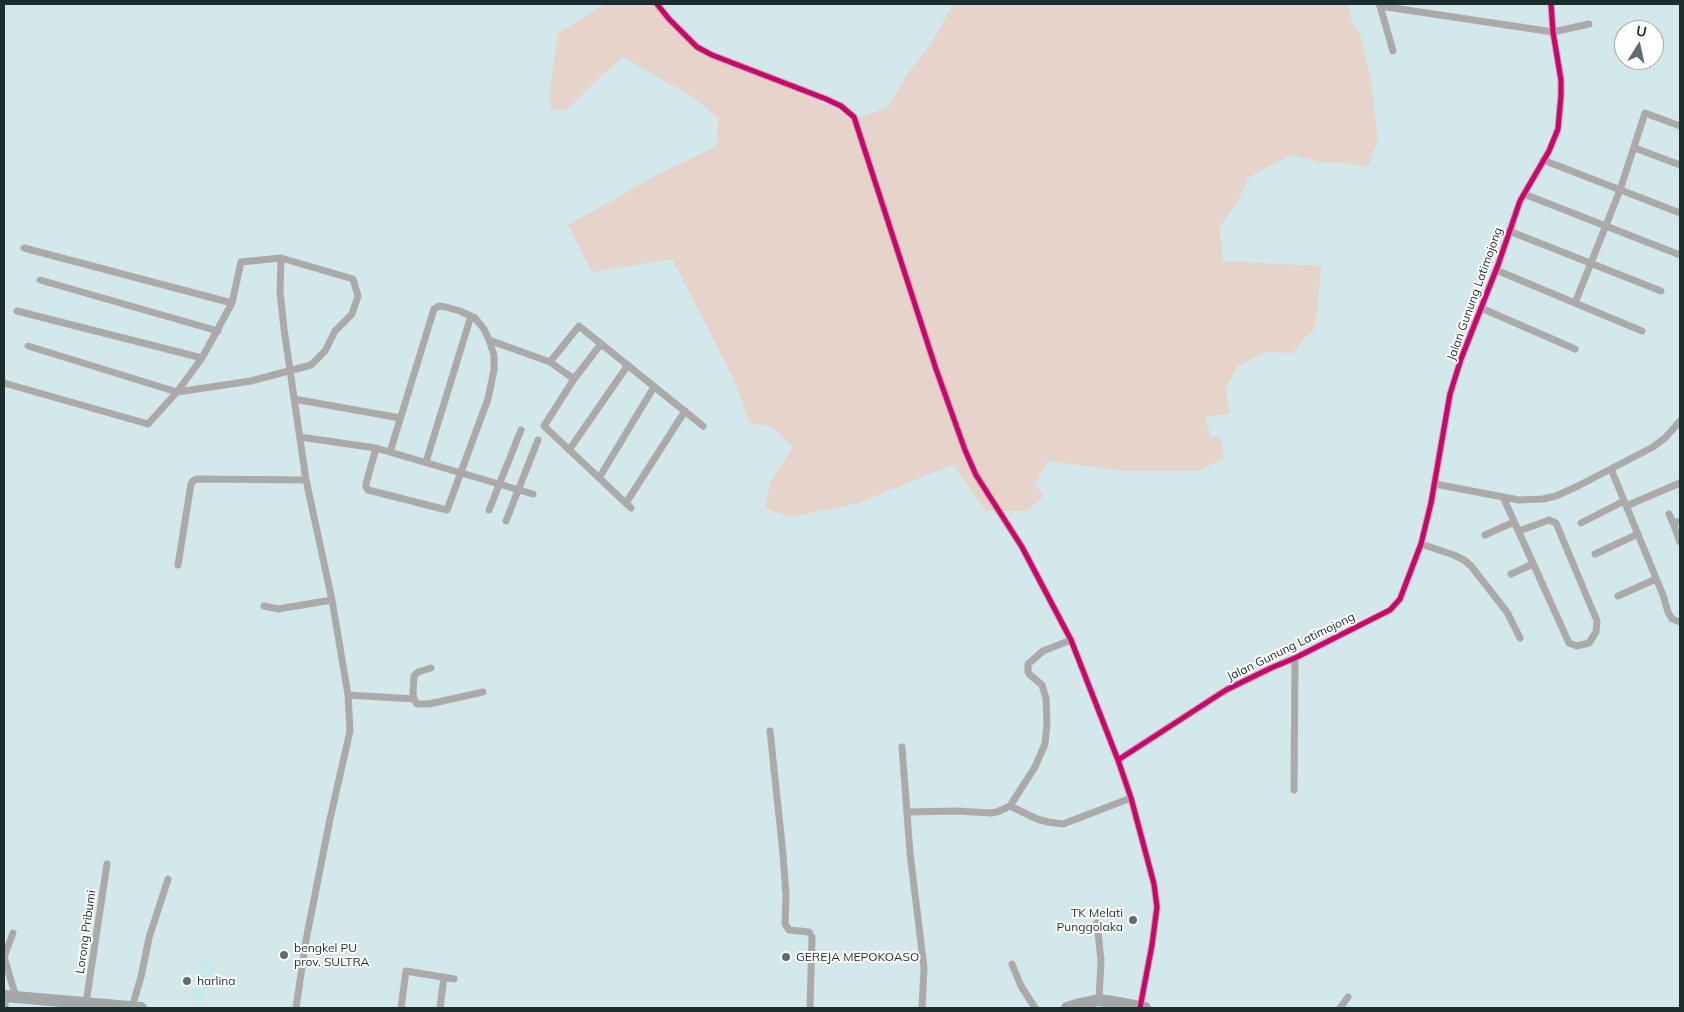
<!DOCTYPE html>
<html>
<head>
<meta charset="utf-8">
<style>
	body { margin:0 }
	#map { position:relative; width:1684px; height:1012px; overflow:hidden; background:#d2e8ea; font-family:Mulish,sans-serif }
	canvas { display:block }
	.frame { position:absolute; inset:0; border:5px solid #1c2d2e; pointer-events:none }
	.north { position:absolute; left:1614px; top:20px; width:50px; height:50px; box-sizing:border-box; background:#fff; border:1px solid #a4abab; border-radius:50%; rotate:10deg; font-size:14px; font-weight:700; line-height:20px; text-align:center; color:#1c2d2e }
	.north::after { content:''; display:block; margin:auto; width:18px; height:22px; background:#5c6e70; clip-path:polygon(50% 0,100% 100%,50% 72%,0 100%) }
</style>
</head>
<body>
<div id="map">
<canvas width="1684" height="1012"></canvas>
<div class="frame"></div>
<div class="north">U</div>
</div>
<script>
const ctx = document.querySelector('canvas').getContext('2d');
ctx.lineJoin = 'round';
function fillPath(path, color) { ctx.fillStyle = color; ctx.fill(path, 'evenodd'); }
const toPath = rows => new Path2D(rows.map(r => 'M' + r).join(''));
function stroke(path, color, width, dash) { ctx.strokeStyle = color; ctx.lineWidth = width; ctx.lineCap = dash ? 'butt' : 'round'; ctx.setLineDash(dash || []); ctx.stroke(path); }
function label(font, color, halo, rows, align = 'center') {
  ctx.font = font + ' Mulish,sans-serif'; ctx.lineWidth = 4; ctx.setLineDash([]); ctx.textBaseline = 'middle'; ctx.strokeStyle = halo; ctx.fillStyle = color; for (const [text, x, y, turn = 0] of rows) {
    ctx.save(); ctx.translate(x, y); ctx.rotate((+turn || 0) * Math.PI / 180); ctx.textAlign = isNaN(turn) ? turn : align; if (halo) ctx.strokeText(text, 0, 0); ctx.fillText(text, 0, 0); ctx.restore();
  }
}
fillPath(toPath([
	[203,955,216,959,204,1003,192,1000]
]), '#c3eaed');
fillPath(toPath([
	[605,4,653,4,667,22,696,50,824,103,839,110,852,120,888,107,909,72,931,44,953,4,1348,4,1352,23,1360,34,1371,80,1378,140,1368,167,1347,163,1325,163,1291,155,1249,177,1236,205,1219,227,1223,261,1321,266,1318,303,1314,330,1305,337,1293,353,1264,352,1237,367,1226,388,1230,414,1204,417,1211,436,1220,437,1224,459,1196,471,1124,471,1048,461,1035,484,1044,496,1027,511,986,511,953,465,855,504,790,517,765,508,770,483,793,447,772,427,750,423,731,373,672,259,592,272,568,225,659,174,717,146,718,118,696,99,623,57,600,77,567,110,551,109,549,97,558,34]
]), '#e6d3ca');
stroke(toPath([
	[657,4,669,19,697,47,712,55,826,99,841,106,854,117,936,369,965,450,976,475,1022,547,1071,640,1118,760,1131,798,1154,884,1157,907,1152,945,1140,1008],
	[1379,4,1380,6,1553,32,1589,24],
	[1380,6,1393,51],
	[1635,148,1680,165],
	[1543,160,1680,213],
	[1524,194,1680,255],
	[1509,231,1661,291],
	[24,248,232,303],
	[281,258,280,292,284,329,306,480,332,600,348,695,350,731,330,819,306,940,296,1008],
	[1496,270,1642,331],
	[40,280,218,331],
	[1575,303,1620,190,1645,113,1680,126],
	[1481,308,1575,349],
	[489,340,550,362,579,326,703,426],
	[28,346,177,392,251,381,311,365,325,351,335,331,352,314,358,296,353,279,281,258,241,262,232,303,202,358],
	[550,362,574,379,544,426,631,508],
	[574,379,601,344],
	[4,383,148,424,177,392,202,358,17,311],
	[294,399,400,418],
	[300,437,376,448,533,494],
	[376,448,366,484,366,487,368,490,447,510,488,399,494,370,494,355,489,340,484,329,475,318,460,311,446,307,439,306,434,309,390,452],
	[569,450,628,365],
	[426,462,471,316],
	[1611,469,1663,595,1668,612,1672,619,1680,622],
	[599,478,654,387],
	[1435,484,1519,500,1543,499,1556,496,1578,486,1653,447,1665,438,1680,421],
	[1503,497,1569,643,1577,646,1589,643,1596,632,1597,621,1556,523,1549,520,1519,531],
	[626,503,685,411],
	[1626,506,1680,483],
	[489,510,521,430],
	[1669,514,1673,523],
	[506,521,538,440],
	[1680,521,1673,523,1680,542],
	[1581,523,1624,501],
	[1485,535,1514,522],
	[1421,544,1454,555,1464,560,1471,566,1507,612,1520,638],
	[1595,554,1638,534],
	[178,565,191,484,193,481,197,479,306,480],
	[1511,574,1533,564],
	[1618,596,1656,579],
	[264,606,278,609,332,600],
	[431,668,418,672,414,676,413,693,414,699,417,704,429,704,483,692],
	[348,695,414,699],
	[770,731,783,854,786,895,785,924,789,930,809,932,812,937,810,1008],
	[902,747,910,853,924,968,922,1008],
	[1118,760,1226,690,1271,668,1295,658,1390,610,1400,599,1421,544,1431,503,1450,394,1461,359,1498,265,1520,201,1549,151,1558,129,1561,95,1561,80,1553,32,1551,4],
	[1294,790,1295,658],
	[1010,806,1037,819,1048,822,1063,824,1131,798],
	[907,812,957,811,991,813,997,812,1010,806,1035,767,1045,744,1047,723,1046,698,1042,685,1029,674,1028,672,1028,664,1043,651,1071,640],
	[1097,923,1101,960,1099,1000],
	[13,933,4,957,16,997],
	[1012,964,1021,986,1035,1008],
	[86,1003,107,864],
	[132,1007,141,977,149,938,168,879],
	[5,1008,5,996],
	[401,1008,406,971,454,979],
	[440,1008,444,977],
	[1340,1008,1348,997]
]), '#abaaa9', 7);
stroke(toPath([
	[4,996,141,1008],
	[1067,1008,1080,1004,1099,1000,1119,1003,1145,1008]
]), '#a3a7a6', 12);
stroke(toPath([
	[657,4,669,19,697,47,712,55,826,99,841,106,854,117,936,369,965,450,976,475,1022,547,1071,640,1118,760,1131,798,1154,884,1157,907,1152,945,1140,1008],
	[1118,760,1226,690,1271,668,1295,658,1390,610,1400,599,1421,544,1431,503,1450,394,1461,359,1498,265,1520,201,1549,151,1558,129,1561,95,1561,80,1553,32,1551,4]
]), '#d6006c', 5);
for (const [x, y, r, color] of [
	[1133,920,5,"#5c6e70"],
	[284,955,5,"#5c6e70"],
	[786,957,5,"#5c6e70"],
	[187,981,5,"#5c6e70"]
]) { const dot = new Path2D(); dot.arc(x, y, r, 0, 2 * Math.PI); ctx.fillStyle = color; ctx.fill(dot); stroke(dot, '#fff', 2); }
label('12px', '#1c2d2e', '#fff', [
	["Jalan Gunung Latimojong",1475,294,-70],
	["Jalan Gunung Latimojong",1291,647,-26],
	["Lorong Pribumi",86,932,-82]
]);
label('12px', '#1c2d2e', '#fff', [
	["TK Melati",1123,913,"right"],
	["Punggolaka",1123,927,"right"],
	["bengkel PU",294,948],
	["prov. SULTRA",294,962],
	["GEREJA MEPOKOASO",796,957],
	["harlina",197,981]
], 'left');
</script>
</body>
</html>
